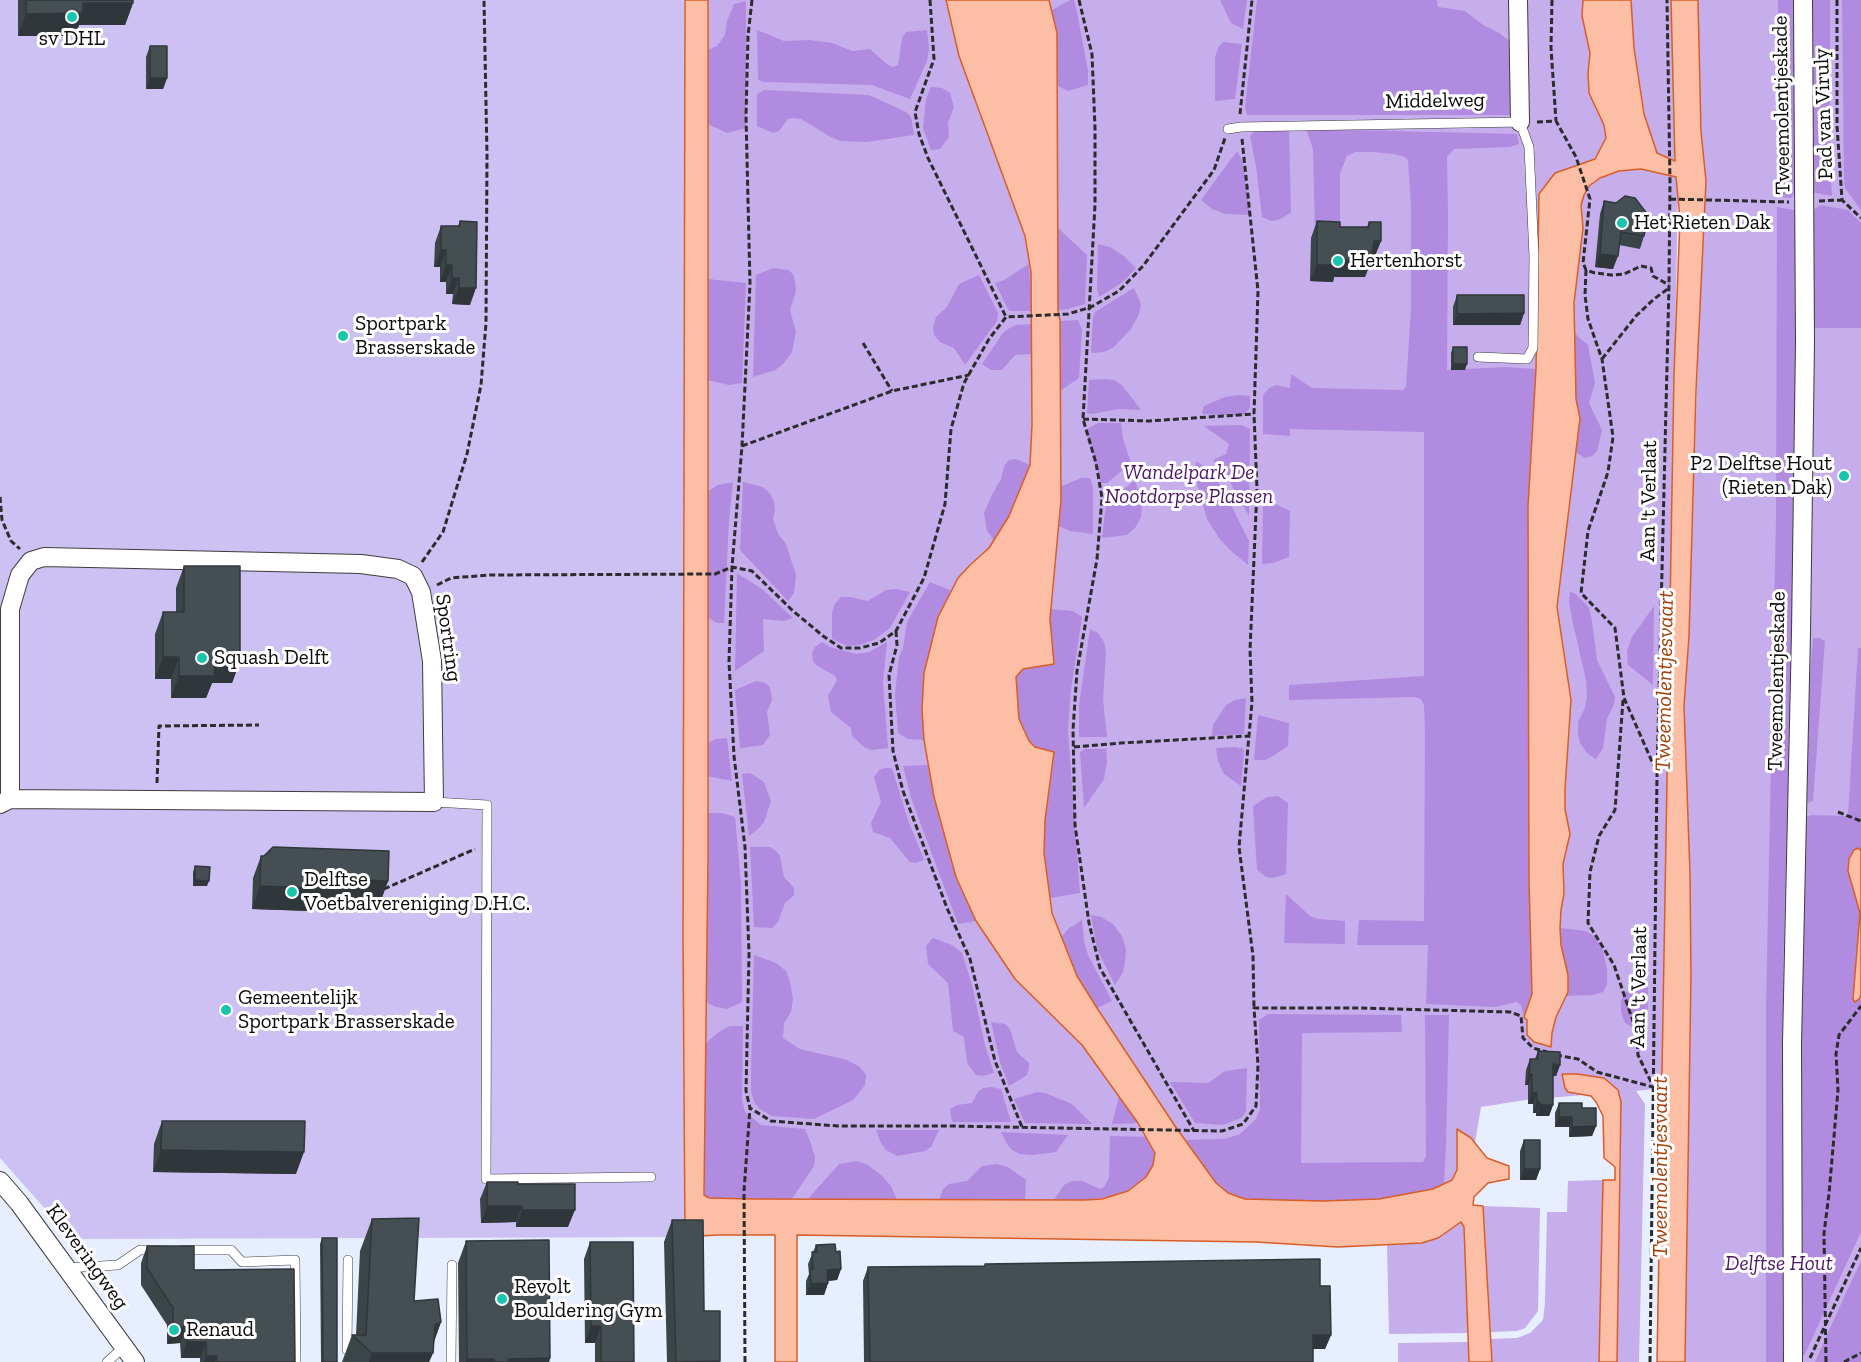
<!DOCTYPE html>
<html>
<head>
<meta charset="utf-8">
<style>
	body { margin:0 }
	canvas { display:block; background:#e6eeff }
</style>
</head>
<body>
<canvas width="1861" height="1362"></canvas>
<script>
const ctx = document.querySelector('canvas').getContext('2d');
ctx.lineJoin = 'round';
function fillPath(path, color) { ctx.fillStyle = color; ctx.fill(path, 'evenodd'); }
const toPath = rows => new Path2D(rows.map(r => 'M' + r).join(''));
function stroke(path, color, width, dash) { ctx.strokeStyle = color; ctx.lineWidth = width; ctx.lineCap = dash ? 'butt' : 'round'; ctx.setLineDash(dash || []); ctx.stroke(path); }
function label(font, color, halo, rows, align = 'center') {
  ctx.font = font + ' "Zilla Slab",serif'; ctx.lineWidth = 6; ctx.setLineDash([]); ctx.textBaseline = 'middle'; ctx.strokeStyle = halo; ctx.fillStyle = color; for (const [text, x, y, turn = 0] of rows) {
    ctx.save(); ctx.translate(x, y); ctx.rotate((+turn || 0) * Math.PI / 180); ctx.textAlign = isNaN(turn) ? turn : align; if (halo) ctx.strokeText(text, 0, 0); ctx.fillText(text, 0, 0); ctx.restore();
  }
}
fillPath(toPath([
	[704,0,1675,0,1679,137,1667,763,1663,1088,1636,1091,1645,1104,1639,1362,1617,1362,1621,1125,1618,1092,1525,1100,1481,1107,1469,1178,1418,1224,712,1218,709,1041,706,1043,706,1002,708,1003],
	[1698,0,1861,0,1861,1362,1685,1362,1691,975,1690,874,1684,706,1691,569,1701,266,1705,208,1705,175,1701,132,1698,74],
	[1603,1180,1599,1362,1492,1362,1491,1339,1517,1338,1530,1333,1543,1320,1545,1303,1547,1212,1567,1212,1568,1181],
	[1483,1206,1540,1208,1538,1311,1525,1328,1517,1331,1491,1332],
	[1460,1222,1464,1227,1469,1333,1389,1334,1387,1245,1422,1243,1438,1238],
	[1469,1342,1469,1362,1398,1362,1398,1343]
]), '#c6adec');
fillPath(toPath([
	[1070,0,1074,0,1077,12,1088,71,1088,85,1068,91,1058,86,1057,33,1052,10],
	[1220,0,1247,0,1243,29,1231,23],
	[1257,0,1437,0,1438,7,1465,11,1483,25,1499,33,1511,42,1512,115,1247,115,1245,107],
	[1778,0,1797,0,1798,188,1791,198,1778,197],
	[1810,0,1830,0,1830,161,1832,196,1811,192],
	[1842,0,1861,0,1861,210,1845,188,1844,177],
	[746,1,746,128,727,133,708,124,708,50,717,46,725,35,727,21,734,4],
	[757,30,784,41,810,40,832,43,852,51,870,49,888,65,893,67,898,65,902,38,906,32,927,30,929,49,927,61,910,99,872,85,764,82,758,80],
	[1223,42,1242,44,1235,99,1215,101,1215,57,1219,46],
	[931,87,942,88,950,93,954,107,948,123,949,137,940,149,931,150,923,128,926,99],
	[764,90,869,95,906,112,911,117,914,135,867,142,840,141,829,136,801,119,793,118,788,119,779,131,773,133,757,126,757,94],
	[1256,129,1289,129,1291,213,1278,220,1271,221,1262,217,1256,166,1250,136],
	[1306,129,1517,134,1519,144,1510,147,1454,149,1447,157,1448,216,1447,370,1505,367,1536,369,1528,507,1529,880,1532,994,1524,1017,1521,1005,1517,1002,1495,1007,1426,1004,1428,945,1357,945,1359,920,1424,921,1425,732,1424,705,1421,699,1415,697,1289,700,1289,685,1424,676,1424,432,1290,429,1290,436,1263,434,1263,395,1269,388,1276,385,1290,388,1291,374,1312,388,1403,390,1406,386,1411,310,1411,207,1408,160,1405,157,1394,154,1372,152,1355,152,1347,156,1340,173,1340,233,1315,233,1313,149],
	[1237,151,1243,162,1250,215,1225,214,1212,209,1201,200],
	[1820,205,1848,210,1861,223,1861,328,1814,328,1812,211],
	[1777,207,1799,211,1792,728,1785,890,1783,989,1785,1362,1766,1362,1766,1007,1776,517],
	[1058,228,1087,255,1085,304,1068,309,1058,310],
	[1098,244,1110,247,1124,256,1136,268,1123,282,1099,297,1097,289],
	[1029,264,1032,311,1009,311,995,283,1004,280],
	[773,268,788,270,793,274,795,282,796,291,790,310,796,332,792,352,783,364,775,370,753,377,756,275],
	[979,275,998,313,997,321,965,365,954,348,940,342,934,335,933,328,936,317,947,307,959,284],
	[707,279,746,283,742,383,729,385,707,380],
	[1134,288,1141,304,1139,314,1131,329,1114,347,1104,352,1091,353,1093,318,1095,312],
	[1078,320,1082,329,1079,378,1060,391,1060,321],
	[1032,324,1032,354,1015,355,1002,370,991,370,982,364,1003,333,1008,329,1016,325],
	[1574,333,1588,345,1595,383,1589,403,1602,430,1597,451,1592,456,1585,458,1576,452,1580,418,1576,399],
	[1103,379,1114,380,1122,385,1141,410,1118,409,1092,414,1087,413,1089,380],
	[1237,395,1250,396,1250,408,1242,416,1202,414,1204,406,1225,397],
	[1098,423,1121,423,1123,439,1131,463,1107,483,1101,483,1086,431,1087,429],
	[1242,425,1250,429,1249,516,1227,477,1213,460,1226,454,1229,444,1204,426],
	[1016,459,1030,465,1009,516,994,540,987,531,984,513,992,495,1001,479,1004,466,1009,460],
	[1196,461,1211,471,1224,491,1249,541,1248,565,1230,550,1219,538,1207,519,1195,477],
	[1081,478,1090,478,1093,487,1093,534,1070,531,1059,526,1060,487],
	[1135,480,1142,504,1141,517,1135,528,1127,535,1102,538,1106,504],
	[733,482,729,522,724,623,717,623,707,617,707,492,718,485],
	[743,482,763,487,770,493,774,502,775,510,773,519,778,534,786,544,796,575,794,593,788,601,740,550],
	[1273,503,1290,511,1289,557,1273,563,1262,564,1263,505],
	[737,573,762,589,793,618,784,621,763,619,764,651,735,671],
	[930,582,952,591,938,617,924,673,922,709,924,740,908,739,898,733,895,694,899,657,903,648,907,622],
	[896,589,910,592,890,628,874,640,860,645,847,646,832,639,832,613,835,604,841,597,851,597,868,601,886,590],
	[1570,592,1574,593,1582,600,1589,608,1592,621,1597,660,1615,697,1614,704,1607,719,1603,748,1596,759,1588,754,1580,743,1578,734,1578,722,1585,708,1587,697,1586,680,1572,619,1569,603],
	[1654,606,1653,685,1628,665,1627,651,1632,637],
	[1051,609,1073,611,1082,617,1071,690,1068,730,1080,893,1050,898,1044,853,1045,820,1054,752,1035,747,1029,741,1023,731,1019,719,1016,676,1023,669,1053,664,1051,635],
	[1090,629,1098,633,1104,642,1106,652,1103,699,1107,737,1079,737,1079,705],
	[1813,638,1819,638,1825,641,1813,801,1808,803,1802,797,1801,788],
	[822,642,830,647,856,654,869,652,887,642,883,683,888,748,871,750,864,747,852,736,851,728,831,712,828,696,837,680,835,676,816,665,813,661,812,653,815,647],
	[1858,648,1861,648,1861,851,1858,848,1848,871,1860,913,1853,999,1860,998,1861,992,1861,1232,1805,1354,1800,1358,1802,818,1811,815,1848,816],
	[756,681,765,683,770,687,772,700,767,712,770,735,763,745,740,748,735,690],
	[1246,698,1244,734,1212,736,1213,725,1226,705,1235,700],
	[1258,715,1289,723,1288,746,1273,756,1265,760,1254,760],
	[727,738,732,781,707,776,707,743,716,739],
	[1236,747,1244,749,1241,786,1224,774,1218,761,1216,748],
	[1085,749,1106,749,1107,763,1104,779,1084,808,1080,752],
	[928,765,934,797,956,877,976,921,958,924,911,798,903,766],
	[885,768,892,768,908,820,924,860,915,863,910,862,890,838,873,832,871,823,881,802,874,777,879,770],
	[750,773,764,782,771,801,764,822,758,829,749,836,742,774],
	[1278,796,1288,803,1286,874,1273,878,1266,877,1257,870,1253,806,1267,797],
	[708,813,722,813,735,817,741,884,742,1002,727,1009,716,1007,706,1002],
	[750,847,770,847,776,851,780,856,784,877,794,888,794,895,785,903,778,922,772,928,754,927],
	[1286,894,1310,916,1318,919,1345,921,1345,944,1284,943],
	[1091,915,1101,917,1113,924,1122,936,1126,949,1125,961,1123,972,1115,985,1097,949],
	[1082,920,1084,941,1088,955,1112,1001,1097,1008,1077,976,1061,938,1068,929],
	[1560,928,1586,931,1595,937,1603,950,1607,970,1607,985,1603,992,1593,995,1566,996,1568,992,1568,975,1561,945],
	[933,938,952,945,962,953,972,985,985,1045,994,1073,982,1076,976,1075,967,1063,964,1037,953,1031,948,983,928,964,926,946],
	[754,955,776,963,786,971,790,982,793,999,791,1012,784,1023,783,1038,800,1049,847,1060,860,1067,866,1075,865,1085,853,1100,814,1119,772,1116,760,1109,754,1102,751,1091,751,1072],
	[1648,987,1647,1036,1625,1023,1621,1012,1621,1001,1625,992],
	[1268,1014,1401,1015,1402,1032,1302,1033,1301,1163,1423,1162,1426,1156,1425,1015,1449,1015,1446,1145,1444,1184,1433,1189,1413,1194,1379,1199,1322,1201,1245,1199,1228,1193,1216,1183,1186,1140,1224,1139,1240,1134,1256,1119,1260,1109,1259,1020],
	[991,1022,1005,1024,1010,1029,1017,1052,1029,1063,1029,1069,1027,1075,1009,1086,1000,1062],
	[730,1026,743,1026,742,1099,745,1112,761,1125,805,1129,810,1141,815,1157,814,1166,791,1200,709,1198,704,1195,706,1043,720,1031],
	[1247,1068,1246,1112,1241,1118,1223,1125,1195,1123,1170,1082,1208,1083,1225,1071],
	[991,1087,1001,1089,1011,1122,952,1122,950,1109,957,1105,972,1103,978,1092,983,1088],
	[1037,1092,1045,1093,1072,1104,1092,1124,1025,1123,1014,1099],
	[1119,1096,1138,1123,1112,1124],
	[876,1130,939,1130,931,1147,925,1151,897,1156,886,1150,881,1143],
	[1001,1132,1068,1135,1056,1152,1032,1155,1020,1154,1012,1150,1007,1144],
	[1110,1136,1147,1137,1155,1153,1153,1165,1146,1177,1139,1184,1117,1196,1084,1200,1054,1200,1064,1185,1072,1181,1082,1181,1100,1189,1104,1187,1109,1178],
	[857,1161,868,1165,881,1175,891,1186,897,1200,807,1200,839,1164],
	[997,1164,1008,1167,1026,1180,1025,1200,939,1200,943,1189,949,1184,967,1181,982,1166],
	[1861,1261,1861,1362,1815,1362,1845,1295]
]), '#b18bdf');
fillPath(toPath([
	[0,0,684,0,688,671,685,1237,72,1239,0,1158]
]), '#cdc0f3');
const water = toPath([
	[685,0,708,0,708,855,704,1195,709,1198,754,1199,1084,1200,1102,1199,1128,1191,1146,1177,1153,1165,1155,1153,1138,1123,1082,1045,1015,979,976,921,956,877,934,797,924,740,922,709,924,673,938,617,958,578,970,565,989,548,1009,516,1030,465,1032,425,1031,272,1025,236,959,56,946,0,1049,0,1057,33,1058,310,1060,321,1061,500,1050,619,1054,664,1023,669,1016,677,1019,719,1029,741,1035,747,1054,752,1045,820,1044,853,1052,913,1077,976,1097,1008,1175,1126,1216,1183,1228,1193,1245,1199,1322,1201,1379,1199,1433,1189,1452,1180,1457,1170,1457,1129,1471,1138,1487,1158,1509,1166,1509,1179,1488,1183,1474,1197,1473,1205,1483,1206,1492,1362,1469,1362,1464,1227,1461,1222,1438,1238,1422,1243,1338,1247,1256,1242,797,1235,797,1362,775,1362,775,1235,718,1235,685,1237,683,939,685,0],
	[1583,0,1631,0,1634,48,1644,114,1657,153,1675,161,1671,0,1698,0,1701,132,1706,181,1696,391,1689,636,1684,706,1690,874,1691,975,1685,1362,1657,1362,1674,374,1680,219,1676,177,1641,169,1619,171,1600,178,1589,186,1584,195,1581,205,1583,228,1574,303,1576,399,1580,418,1557,607,1571,700,1565,789,1565,809,1570,834,1563,864,1564,894,1561,910,1560,928,1561,945,1568,975,1568,992,1556,1017,1552,1033,1551,1047,1534,1042,1527,1035,1527,1020,1524,1017,1532,994,1529,880,1528,507,1536,369,1539,194,1555,173,1595,159,1606,138,1604,125,1589,93,1588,73,1590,53,1582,16,1583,0],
	[1858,848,1861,851,1861,992,1860,998,1855,1002,1853,999,1860,913,1848,871,1849,859,1854,850,1858,848],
	[1577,1074,1604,1078,1618,1090,1621,1102,1617,1362,1599,1362,1603,1180,1615,1180,1615,1167,1604,1158,1603,1116,1596,1102,1591,1096,1568,1092,1565,1088,1562,1074,1577,1074]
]);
fillPath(water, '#fcbea5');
stroke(water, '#da5d26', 1.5);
const lane = toPath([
	[1228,129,1241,127,1520,122,1529,147,1534,256,1533,348,1527,359,1478,357],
	[434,802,487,805,486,1179,651,1177],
	[184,1250,231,1250,242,1262,295,1260,296,1362],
	[66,1268,118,1265,140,1250,158,1250],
	[347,1350,348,1260],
	[107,1362,124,1347],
	[451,1362,452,1265]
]);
const street = toPath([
	[1518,0,1520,122],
	[0,804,10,799,434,802,432,661,421,592,413,576,398,569,361,564,44,557,31,561,20,575,10,609,10,799],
	[0,1181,19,1203,135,1362],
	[1793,1362,1792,1043,1801,632,1805,342,1803,0]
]);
stroke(lane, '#3d3d3d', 10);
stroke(street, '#3d3d3d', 20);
stroke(toPath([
	[752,0,748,36,746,116,750,284,742,446,732,567,729,662,734,756,745,847,747,900,749,954,746,1091,750,1108,771,1121,838,1126,950,1126,1222,1131,1243,1124,1256,1106,1258,1065,1254,1008,1358,1008,1510,1012,1521,1016,1523,1038,1533,1048,1547,1052],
	[930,0,934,59,915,112,919,134,928,158,1006,317],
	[1079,0,1092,54,1095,128,1095,205,1083,419,1096,463,1102,498,1097,559,1077,671,1073,730,1075,825,1089,923,1100,968,1194,1131],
	[1552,0,1551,48,1556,121],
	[1837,0,1837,125,1842,200,1861,218],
	[1240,114,1252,0],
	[1537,122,1556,121,1576,157,1590,199,1583,263,1586,270,1595,273,1612,275,1624,274,1641,266,1651,268,1653,276,1669,285],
	[1242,139,1258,291,1254,414,1257,489,1250,650,1252,702,1239,847,1253,956,1254,1008],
	[1670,199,1789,202],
	[1819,201,1842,200],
	[1645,223,1670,226],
	[1586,270,1585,295,1588,319,1602,359,1613,437,1608,472,1588,531,1581,593,1615,628,1624,698,1657,773],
	[863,343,892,391],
	[1602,359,1636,316,1654,299,1669,288],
	[1083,419,1149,421,1254,414],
	[742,446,892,391,969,375],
	[0,497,2,520,11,541,20,549],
	[422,562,443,532,467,454,481,385,486,323,487,156,484,0],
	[437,585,451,578,489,575,715,574,732,567,752,571,792,610,823,636,841,648,860,648,879,643,896,631,924,578,945,504,951,429,964,383,989,339,1006,317,1068,314,1091,307,1119,291,1143,266,1214,170,1225,138],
	[896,631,897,645,889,675,893,751,903,791,947,908,970,959,995,1061,1022,1127],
	[1623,700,1615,810,1599,836,1590,872,1588,923,1614,965,1637,1033,1638,1055,1652,1084],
	[1074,747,1121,743,1248,736],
	[157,783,159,726,259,725],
	[1838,812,1861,821],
	[384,889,475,849],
	[1556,1055,1578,1059,1597,1072,1653,1087],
	[1810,1358,1861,1248],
	[745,1362,744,1191,750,1108],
	[1650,1362,1657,775,1669,285,1670,182,1667,0],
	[1826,1362,1824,1233,1829,1194,1838,1090,1836,1054,1839,1035,1861,1006],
	[1844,1362,1861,1353]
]), '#2c2c2c', 3, [6, 3]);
stroke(lane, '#fff', 9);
stroke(street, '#fff', 18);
fillPath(toPath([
	[18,0,133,0,133,3,125,25,79,25,75,36,18,36],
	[150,46,167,78,163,89,146,89,146,57],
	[1604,201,1644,236,1640,249,1619,245,1613,269,1595,267,1600,214],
	[460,221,470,305,452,304,453,294,446,294,446,282,440,282,440,267,434,267,435,243,441,226,458,226],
	[1317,221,1340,227,1367,227,1369,222,1381,241,1374,258,1372,258,1365,277,1334,277,1333,282,1310,281,1311,238],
	[1457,295,1524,313,1520,325,1453,325,1453,307],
	[1453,347,1465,370,1451,370,1451,353],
	[184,566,240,661,232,683,212,683,206,698,171,698,171,679,155,679,155,634,163,612,176,612,176,588],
	[261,856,388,881,380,903,330,901,329,903,314,903,311,911,252,909,253,878],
	[195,866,207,886,193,886,193,872],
	[1538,1051,1560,1065,1556,1076,1553,1076,1553,1105,1549,1116,1536,1116,1536,1113,1533,1113,1533,1104,1528,1104,1528,1085,1525,1085,1526,1070,1530,1059,1535,1059],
	[1559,1103,1582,1108,1596,1126,1592,1136,1569,1137,1569,1127,1555,1127,1555,1113],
	[162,1121,296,1174,153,1172,154,1144],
	[1524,1140,1540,1169,1536,1180,1520,1180,1520,1151],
	[487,1182,518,1184,568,1227,516,1227,516,1222,481,1223,480,1199],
	[372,1219,414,1301,441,1322,434,1341,433,1353,429,1362,342,1362,352,1335,356,1335,360,1251],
	[672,1220,704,1311,720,1311,720,1362,667,1362,664,1242],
	[322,1238,337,1362,321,1362,320,1244],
	[466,1241,550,1358,549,1362,459,1362,458,1263],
	[590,1242,634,1362,595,1362,595,1343,585,1343,584,1259],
	[816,1245,836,1252,841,1269,837,1280,828,1281,828,1283,824,1295,806,1295,806,1281,809,1274,808,1264],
	[147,1246,194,1270,295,1362,200,1362,200,1358,181,1358,180,1343,167,1344,167,1325,141,1285,141,1263],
	[985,1264,1320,1286,1331,1335,1325,1349,1313,1349,1313,1362,864,1362,863,1281,868,1267,985,1266]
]), '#3b4447');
fillPath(toPath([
	[83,3,133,3,125,25,79,25,75,36,18,36,26,14],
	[150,78,167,78,163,89,146,89],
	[1374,241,1381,241,1374,258,1368,258],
	[441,250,446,250,440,267,434,267],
	[1600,254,1618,256,1613,269,1595,267],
	[1339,260,1371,261,1365,277,1334,277,1333,282,1310,281,1317,265],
	[446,265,452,265,446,282,440,282],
	[452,278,459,278,453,294,446,294],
	[459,288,476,288,470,305,452,304],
	[1524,313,1520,325,1453,325,1457,314],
	[1453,364,1467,364,1465,370,1451,370],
	[163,657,179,657,171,679,155,679],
	[215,661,240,661,232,683,212,683,206,698,171,698,179,676],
	[337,879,388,881,380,903,330,901,329,903,314,903,311,911,252,909,260,886],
	[195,880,209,881,207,886,193,886],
	[1553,1064,1560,1065,1556,1076,1549,1076],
	[1529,1074,1532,1074,1528,1085,1525,1085],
	[1532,1093,1537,1093,1533,1104,1528,1104],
	[1537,1102,1540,1102,1536,1113,1533,1113],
	[1540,1105,1553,1105,1549,1116,1536,1116],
	[1559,1117,1572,1117,1569,1127,1555,1127],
	[1596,1126,1592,1136,1569,1137,1572,1127],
	[161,1150,304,1152,296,1174,153,1172],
	[1524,1169,1540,1169,1536,1180,1520,1180],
	[487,1206,522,1206,516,1222,481,1223],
	[522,1210,575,1210,568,1227,516,1227],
	[841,1269,837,1280,823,1281,827,1270],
	[828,1283,824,1295,806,1295,811,1284],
	[441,1322,430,1353,433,1353,429,1362,369,1362,372,1353,435,1325],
	[591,1326,601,1326,595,1343,585,1343],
	[173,1327,187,1327,180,1343,167,1344],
	[1313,1335,1331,1335,1325,1349,1308,1349],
	[187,1342,206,1342,200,1358,181,1358],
	[206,1356,217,1356,215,1362,204,1362],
	[550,1358,549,1362,507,1362,508,1359],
	[467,1359,494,1359,493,1362,466,1362]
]), '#30373a');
const building = toPath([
	[26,0,133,0,133,3,83,3,83,13,26,14,26,0],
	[150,46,167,46,167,78,150,78,150,46],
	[1625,196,1635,198,1648,215,1644,236,1621,232,1618,256,1600,254,1604,201,1616,203,1625,196],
	[460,221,477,222,476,288,459,288,459,278,452,278,452,265,446,265,446,250,441,250,441,226,460,226,460,221],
	[1317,221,1340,222,1340,227,1369,227,1369,222,1381,222,1381,241,1374,241,1371,261,1339,260,1339,265,1317,265,1317,221],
	[1457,295,1524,295,1524,313,1457,314,1457,295],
	[1453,347,1467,347,1467,364,1453,364,1453,347],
	[184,566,240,566,240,661,215,661,214,676,179,676,179,657,163,657,163,612,184,612,184,566],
	[273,847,389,851,388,881,337,879,337,881,320,880,319,888,260,886,261,856,264,856,273,847],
	[195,866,210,867,209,881,195,880,195,866],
	[1538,1051,1560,1052,1560,1065,1553,1064,1553,1105,1540,1105,1540,1102,1537,1102,1537,1093,1532,1093,1532,1074,1529,1074,1530,1059,1538,1059,1538,1051],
	[1559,1103,1582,1103,1582,1108,1596,1108,1596,1126,1572,1127,1572,1117,1559,1117,1559,1103],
	[162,1121,305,1121,304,1152,161,1150,162,1121],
	[1524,1140,1540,1140,1540,1169,1524,1169,1524,1140],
	[487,1182,518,1182,518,1184,575,1184,575,1210,522,1210,522,1206,487,1206,487,1182],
	[419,1218,414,1301,438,1299,441,1322,435,1325,433,1353,372,1353,352,1335,366,1335,372,1219,419,1218],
	[672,1220,703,1220,704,1311,720,1311,720,1361,676,1362,672,1220],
	[322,1238,337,1238,337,1362,323,1362,322,1238],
	[549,1240,550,1358,508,1359,508,1362,494,1362,494,1359,467,1359,466,1241,549,1240],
	[590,1242,633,1242,634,1362,601,1362,601,1326,591,1326,590,1242],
	[835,1244,836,1252,840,1251,841,1269,827,1270,828,1283,811,1284,810,1270,813,1269,812,1252,817,1252,816,1245,835,1244],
	[147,1246,194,1246,194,1270,294,1269,295,1362,217,1362,217,1356,206,1356,206,1342,187,1342,187,1327,173,1327,173,1308,147,1268,147,1246],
	[1320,1259,1320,1286,1330,1286,1331,1335,1313,1335,1313,1362,870,1362,868,1267,985,1266,985,1264,1320,1259]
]);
fillPath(building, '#454f53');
stroke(building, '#30373a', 1.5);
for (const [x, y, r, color] of [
	[72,17,6,"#16c5ac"],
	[1622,223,6,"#16c5ac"],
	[1338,261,6,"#16c5ac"],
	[343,336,6,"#16c5ac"],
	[1844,476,6,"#16c5ac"],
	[202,658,6,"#16c5ac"],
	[292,892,6,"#16c5ac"],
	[226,1010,6,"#16c5ac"],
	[502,1299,6,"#16c5ac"],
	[174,1330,6,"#16c5ac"]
]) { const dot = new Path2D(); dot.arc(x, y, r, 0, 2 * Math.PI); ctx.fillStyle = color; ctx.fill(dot); stroke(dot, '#fff', 2); }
label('21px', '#0a0a0a', '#fff', [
	["sv DHL",72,39,"center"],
	["Het Rieten Dak",1634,223],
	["Hertenhorst",1350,261],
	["Sportpark",355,324],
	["Brasserskade",355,348],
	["P2 Delftse Hout",1832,464,"right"],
	["(Rieten Dak)",1832,488,"right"],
	["Squash Delft",214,658],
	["Delftse",304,880],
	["Voetbalvereniging D.H.C.",304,904],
	["Gemeentelijk",238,998],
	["Sportpark Brasserskade",238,1022],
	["Revolt",514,1287],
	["Bouldering Gym",514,1311],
	["Renaud",186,1330]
], 'left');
label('21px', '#0a0a0a', '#fff', [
	["Middelweg",1435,101,-1],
	["Tweemolentjeskade",1782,105,-91],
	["Pad van Viruly",1824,114,-92],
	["Aan 't Verlaat",1649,501,-89],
	["Sportring",448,638,82],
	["Tweemolentjeskade",1777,681,-89],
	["Aan 't Verlaat",1639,987,-89],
	["Kleveringweg",87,1257,54]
]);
label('italic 21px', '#4e1666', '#fff', [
	["Wandelpark De",1189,473],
	["Nootdorpse Plassen",1189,497],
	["Delftse Hout",1779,1264]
]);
label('italic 22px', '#a53f09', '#fff', [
	["Tweemolentjesvaart",1665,681,-89],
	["Tweemolentjesvaart",1661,1167,-90]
]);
</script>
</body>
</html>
